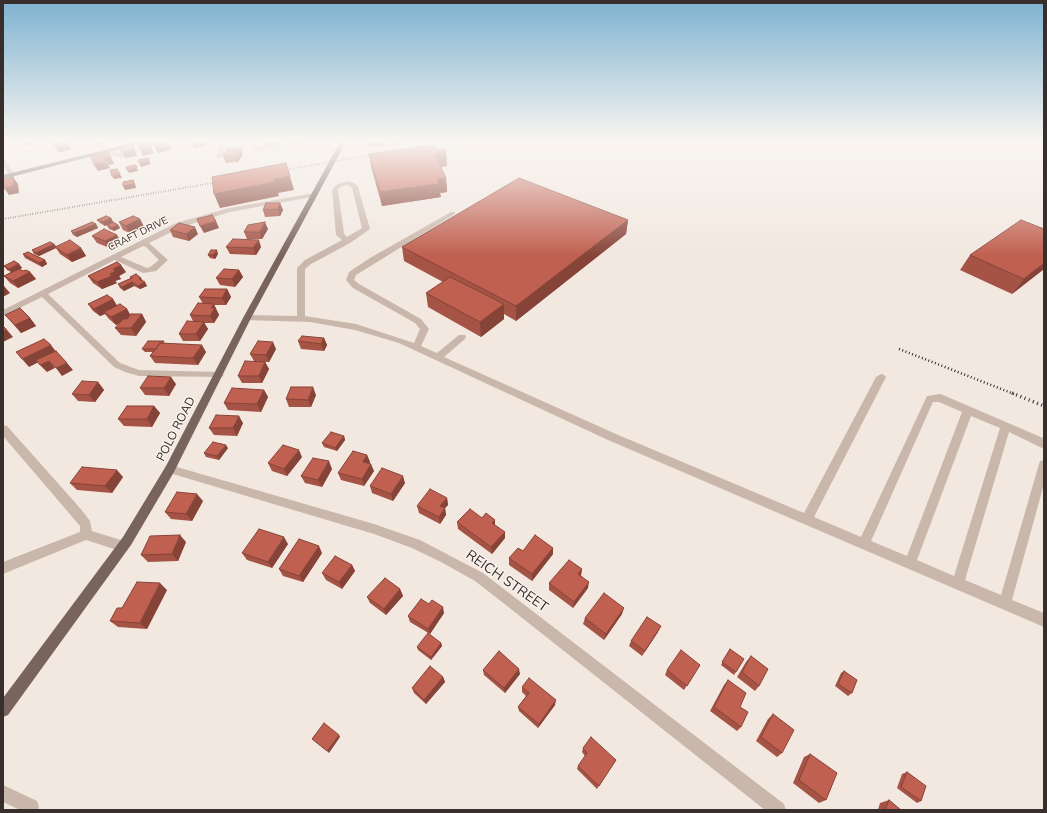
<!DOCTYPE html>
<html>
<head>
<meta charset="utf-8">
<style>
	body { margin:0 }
	#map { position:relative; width:1047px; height:813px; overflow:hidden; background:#f2e8e0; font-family:Mulish,sans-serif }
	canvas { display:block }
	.frame { position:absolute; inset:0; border:4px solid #382e2b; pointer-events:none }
</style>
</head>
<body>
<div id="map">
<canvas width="1047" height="813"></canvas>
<div class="frame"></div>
</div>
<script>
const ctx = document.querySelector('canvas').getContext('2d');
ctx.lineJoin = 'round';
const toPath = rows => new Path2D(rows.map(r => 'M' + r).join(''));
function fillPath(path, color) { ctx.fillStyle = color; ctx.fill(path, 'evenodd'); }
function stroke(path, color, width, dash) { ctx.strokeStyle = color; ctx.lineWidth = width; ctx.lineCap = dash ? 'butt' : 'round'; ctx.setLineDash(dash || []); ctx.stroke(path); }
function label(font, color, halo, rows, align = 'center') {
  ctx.font = font + ' Mulish,sans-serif'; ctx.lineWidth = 3; ctx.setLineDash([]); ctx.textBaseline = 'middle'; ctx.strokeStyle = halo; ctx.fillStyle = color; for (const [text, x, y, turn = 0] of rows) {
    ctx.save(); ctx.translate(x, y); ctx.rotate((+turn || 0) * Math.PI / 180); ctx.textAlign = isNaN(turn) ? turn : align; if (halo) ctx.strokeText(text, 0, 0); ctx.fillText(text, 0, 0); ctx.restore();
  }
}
fillPath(toPath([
	[221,142,227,142,222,157,219,159,216,157,221,142],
	[251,142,257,142,257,146,259,147,295,142,313,142,258,151,252,148,251,142],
	[121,145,124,147,126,154,122,158,111,155,107,150,112,149,119,154,118,147,121,145],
	[3,159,5,160,14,173,14,175,10,175,3,166,3,159],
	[347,181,354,183,358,187,370,229,350,243,311,264,305,269,305,316,356,324,414,343,420,329,415,323,353,288,346,280,349,272,370,258,451,212,455,212,455,214,356,275,354,280,359,284,421,319,429,329,421,346,437,353,459,335,465,335,466,337,465,339,444,357,616,434,804,513,876,377,881,374,884,375,886,377,814,517,861,537,927,396,940,394,943,395,1043,438,1044,449,1009,432,965,580,1001,595,1039,464,1040,461,1044,460,1044,484,1012,600,1044,613,1044,627,608,440,399,343,355,330,310,322,244,320,243,318,247,315,297,316,297,268,305,260,342,240,336,235,332,190,336,185,347,181],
	[347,185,352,188,362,228,347,237,344,234,338,190,340,187,347,185],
	[933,402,939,402,962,412,907,556,871,541,933,402],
	[971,416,1000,428,954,576,917,560,971,416],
	[315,193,317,194,317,196,230,212,182,227,149,243,168,260,156,271,143,273,115,260,48,294,120,363,139,370,219,372,222,373,224,375,222,377,139,376,125,372,114,367,42,297,3,316,3,310,176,223,229,208,315,193],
	[143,246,146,247,159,260,150,267,147,268,121,257,143,246],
	[3,425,7,426,80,508,90,521,92,531,127,542,129,546,127,550,123,552,86,540,3,574,3,562,80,532,80,526,3,436,3,425],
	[170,465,374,524,420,540,483,573,784,804,786,810,765,810,502,602,475,581,441,562,412,548,374,534,166,472,165,469,166,466,170,465],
	[3,785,37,801,39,807,38,810,20,810,3,802,3,785]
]), '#cab7ac');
fillPath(toPath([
	[137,142,148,142,3,179,3,175,137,142],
	[340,142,346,142,251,318,174,472,131,545,8,715,3,717,3,698,123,537,166,466,243,318,340,142]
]), '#79635d');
stroke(toPath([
	[423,149,481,142],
	[277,171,379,154],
	[3,219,224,181]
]), '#382e2b', 2, [0.5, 2]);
stroke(toPath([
	[899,349,1014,394]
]), '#382e2b', 2.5, [1, 2.5]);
stroke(toPath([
	[1012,393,1044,406]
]), '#382e2b', 3.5, [1, 3.5]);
fillPath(toPath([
	[367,142,398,142,398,144,385,142,382,147,368,146],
	[406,142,414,142,413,143,406,143],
	[436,150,446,152,447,166,441,167,446,178,447,192,440,193,441,197,382,206,371,167,369,154],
	[243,154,238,162,226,163,223,156],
	[280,203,283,210,280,216,265,217,263,210],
	[111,218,113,222,105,226,100,223,97,220],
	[140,219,144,227,130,233,123,230,119,222],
	[628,220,626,234,516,321,504,314,504,319,481,337,428,307,426,293,443,282,404,261,402,247],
	[96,224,98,228,77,237,73,235,71,231],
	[107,225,118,225,120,228,114,231,109,229],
	[268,229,262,239,248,239,261,247,256,255,230,254,226,247,247,239,244,232],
	[170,230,198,234,189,241,173,237],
	[92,236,121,242,110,248,97,243],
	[54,244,56,246,81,248,86,256,72,262,60,254,56,248,39,256,34,254,32,250],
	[23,254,45,260,47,264,42,267,25,258],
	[218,254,215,259,210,258,208,255],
	[970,255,1044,269,1012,294,960,270],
	[19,264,22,268,19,269,23,271,30,272,36,279,18,288,10,283,4,276,11,272,7,270,4,266],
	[239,270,243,277,235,287,220,285,216,278],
	[126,272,119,276,121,279,115,281,117,283,102,289,93,283,88,276],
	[130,277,141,278,147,286,140,289,134,286,124,291,120,288,118,284,131,278],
	[227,289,231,297,226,305,214,305,219,315,214,323,204,323,208,329,200,341,183,341,179,334,193,321,190,315,203,304,199,297],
	[88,304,117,305,127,309,130,315,142,314,146,322,136,336,121,335,115,328,120,323,116,325,109,319,105,314,100,316,93,311],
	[5,315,30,318,36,326,21,333],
	[324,338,327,345,324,351,301,349,298,341],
	[165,343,206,352,198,365,155,363,150,356,153,352,145,352,142,349],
	[276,349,269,362,265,362,269,369,262,383,242,383,238,376,254,361,250,354],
	[98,382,104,390,95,402,78,401,72,394],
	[176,384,169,396,145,395,140,388],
	[264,390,268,397,261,412,228,410,224,403],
	[316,395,311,407,289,407,286,399],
	[154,406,160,413,152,427,124,426,118,419],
	[243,423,237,436,214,435,209,428],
	[344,436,345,440,337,451,324,447,322,443],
	[228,448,219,460,206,457,204,453],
	[367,455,370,462,369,464,374,471,364,486,341,480,338,473],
	[302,457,287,476,272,471,268,463],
	[332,469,322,487,305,483,301,476],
	[123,477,112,493,77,490,70,483],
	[405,483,393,501,372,493,370,486],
	[447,498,448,505,445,508,446,515,440,524,419,513,417,506],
	[203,501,192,521,171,519,165,512],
	[482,518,495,520,495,525,505,538,492,554,458,529,457,522],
	[186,542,178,561,148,562,141,555],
	[288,544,272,568,247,560,242,553],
	[553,548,553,554,532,581,509,565,509,558],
	[322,553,303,582,283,576,279,569],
	[352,565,355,571,342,589,326,580,322,573],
	[582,569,581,575,588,588,573,608,549,590,549,583],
	[400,589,403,596,386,615,370,603,367,597],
	[167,590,147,629,118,627,110,621,122,608],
	[429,604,444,613,430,634,410,622,408,616],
	[622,614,604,640,583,624,585,618],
	[658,632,642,656,629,646,631,641],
	[441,643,442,646,431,660,418,650,417,647],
	[730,649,736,672,734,675,721,665],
	[751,656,759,686,755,691,737,677,746,662],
	[700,665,684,690,665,675,667,670],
	[483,670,520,674,505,693,484,675],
	[844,671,852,693,848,696,835,686,841,673],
	[443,677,445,682,426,704,414,693,412,688],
	[728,680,740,707,741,727,737,731,710,711,724,685],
	[522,687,555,705,538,728,519,711,518,707,526,696,522,692],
	[773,714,782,753,777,757,756,741,768,719],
	[583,748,616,760,597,789,577,769,578,766,585,756,582,752],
	[810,754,826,800,819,803,793,783,804,757],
	[907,772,921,801,917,803,897,788,902,774],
	[889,800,901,810,878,810,880,803]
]), '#a55345');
fillPath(toPath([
	[25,142,32,142,33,144,27,146],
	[95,142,107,142,107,143,96,145],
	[149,142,154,153,143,156,140,149],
	[168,142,169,142,170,144,171,150,158,153,154,146],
	[192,142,206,142,206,146,194,148],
	[265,142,287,142,266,146],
	[382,142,385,142,382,147],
	[67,143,71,149,59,153,55,146],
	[132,143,135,150,137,156,125,158,122,152],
	[241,148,243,154,238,162,236,156],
	[446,152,447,166,437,167,435,154],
	[111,157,114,164,108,165,105,158],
	[148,158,151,164,141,167,139,163],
	[106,162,110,168,98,171,94,165],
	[137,168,138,171,129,173,127,170],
	[120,174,122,178,114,179,112,176],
	[290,176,294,190,278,193,279,196,220,208,214,194,274,179],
	[13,177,18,184,19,193,9,195,4,188],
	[446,178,447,192,440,193,441,197,382,206,380,192,438,179],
	[133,180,135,184,136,188,125,190,123,186],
	[280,203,283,210,280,216,278,209],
	[111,218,113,222,105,226,103,222],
	[140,219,144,227,130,233,126,226],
	[628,220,626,234,516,321,516,306],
	[216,221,219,228,204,233,200,226],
	[265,222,268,229,262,239,260,232],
	[96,224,98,228,77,237,74,233],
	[118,225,120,228,114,231,112,228],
	[195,227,198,234,189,241,186,234],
	[117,235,121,242,110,248,105,241],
	[259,240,261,247,256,255,253,248],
	[54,244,57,248,55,247,56,248,39,256,36,253],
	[81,248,86,256,72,262,67,255],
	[217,250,218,254,215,259,213,255],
	[45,260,47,264,42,267,39,263],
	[1044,263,1044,269,1012,294,1024,279],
	[19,264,22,268,12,273,9,269],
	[121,265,126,272,119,276,121,279,115,281,117,283,102,289,97,282,110,274,113,269],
	[239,270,243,277,235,287,232,279],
	[30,272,36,279,18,288,13,281],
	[132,282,134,286,124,291,122,287],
	[145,282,147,286,140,289,138,286],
	[3,286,4,286,10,293,3,297],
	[227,289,231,297,226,305,222,298],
	[113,299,118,307,104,312,105,314,100,316,94,309],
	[214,304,219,315,214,323,210,316,211,308],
	[504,304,504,319,481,337,480,322],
	[127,309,131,316,116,325,111,317],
	[142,314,146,322,136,336,131,328],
	[30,318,36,326,21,333,15,325],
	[204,322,208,329,200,341,196,334],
	[7,330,13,337,3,342,3,331],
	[324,338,327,345,324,351,321,344],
	[273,342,276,349,269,362,266,355],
	[51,345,57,353,29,367,22,359],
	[202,345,206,352,198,365,193,358],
	[49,361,55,368,47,372,40,365],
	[265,362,269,369,262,383,259,376],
	[67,363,73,370,62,376,56,368],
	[171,377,176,384,169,396,164,388],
	[98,382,104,390,95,402,89,395],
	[313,387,316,395,311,407,308,400],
	[264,390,268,397,261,412,257,404],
	[154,406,160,413,152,427,147,419],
	[239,416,243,423,237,436,233,428],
	[344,436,345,440,337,451,335,448],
	[226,445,228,448,219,460,217,456],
	[299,450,302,457,287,476,284,469],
	[367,455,370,462,365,469,363,462],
	[329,461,332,469,322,487,318,480],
	[371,464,374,471,364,486,362,479],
	[117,470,123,477,112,493,105,486],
	[403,476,405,483,393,501,391,494],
	[197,494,203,501,192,521,186,514],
	[447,498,448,505,445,508,446,515,440,524,439,517,440,506],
	[495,520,495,526,492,523],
	[505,532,505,538,492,554,491,547],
	[180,535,186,542,178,561,172,554],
	[284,537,288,544,272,568,268,562],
	[319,546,322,553,303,582,299,576],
	[553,548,553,554,532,581,532,574],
	[352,565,355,571,342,589,339,582],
	[582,569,581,575,578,574],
	[589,582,588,588,573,608,574,602],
	[160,583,167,590,147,629,140,623],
	[400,589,403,596,386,615,384,609],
	[443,607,444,613,430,634,428,629],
	[624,608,622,614,604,640,606,634],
	[661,626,658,632,642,656,645,651],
	[441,643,442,646,431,660,431,657],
	[519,669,520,674,505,693,504,688],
	[443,677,445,682,426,704,424,700],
	[556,700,555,705,538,728,539,724],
	[339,735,340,737,329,753,327,751]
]), '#864338');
const building = toPath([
	[52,142,67,142,67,143,55,146,52,142],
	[139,142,149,142,151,147,140,149,138,143,139,142],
	[154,142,168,142,168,144,154,146,154,142],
	[132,143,133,149,122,152,120,146,132,143],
	[433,145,436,150,444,149,446,152,435,154,446,178,438,179,439,184,380,192,369,154,433,145],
	[228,148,241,148,236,156,223,156,228,148],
	[108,152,111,157,105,158,106,162,94,165,91,156,108,152],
	[148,158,149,161,139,163,138,160,148,158],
	[286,163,290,176,274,179,275,182,214,194,212,177,286,163],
	[136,165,137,168,127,170,126,167,136,165],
	[117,169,120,174,112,176,110,170,117,169],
	[13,177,14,186,4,188,3,180,13,177],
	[519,178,628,220,516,306,402,247,519,178],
	[133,180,134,184,123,186,123,182,133,180],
	[266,203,280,203,278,209,263,210,266,203],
	[212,215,216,221,200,226,197,219,212,215],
	[106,216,111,218,103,222,97,220,106,216],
	[133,216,140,219,126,226,119,222,133,216],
	[1021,220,1044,229,1044,263,1024,279,970,255,1021,220],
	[92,222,96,224,74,233,71,231,92,222],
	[113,222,118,225,112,228,107,225,113,222],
	[265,222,260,232,244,232,248,225,265,222],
	[179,223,195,227,186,234,170,230,179,223],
	[104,229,117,235,105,241,92,236,104,229],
	[233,239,259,240,253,248,226,247,233,239],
	[70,240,81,248,67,255,55,247,70,240],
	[50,242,54,244,36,253,32,250,50,242],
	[211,250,217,250,213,255,208,255,211,250],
	[28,252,45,260,39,263,23,254,28,252],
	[14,261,19,264,9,269,4,266,14,261],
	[117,262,121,265,113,269,116,271,110,274,112,276,97,282,88,276,117,262],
	[19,269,23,271,26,270,30,272,13,281,4,276,19,269],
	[224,269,239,270,232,279,216,278,224,269],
	[136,274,141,278,139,279,145,282,138,286,132,282,122,287,118,284,132,278,130,277,136,274],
	[450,277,504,304,480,322,426,293,450,277],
	[205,289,227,289,222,298,199,297,205,289],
	[107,295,113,299,94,309,88,304,107,295],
	[198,303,214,304,211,308,215,308,210,316,190,315,198,303],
	[120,304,127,309,111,317,104,312,120,304],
	[20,308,30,318,15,325,5,315,20,308],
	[131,314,142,314,131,328,115,328,123,319,127,319,131,314],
	[187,321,204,322,196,334,179,334,187,321],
	[3,326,7,330,3,331,3,326],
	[302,336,324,338,321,344,298,341,302,336],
	[44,339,51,345,22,359,16,352,44,339],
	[148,341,164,341,163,343,160,343,156,349,142,349,148,341],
	[258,341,273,342,266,355,250,354,258,341],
	[160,343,202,345,193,358,150,356,160,343],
	[56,351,67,363,56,368,49,361,40,365,36,360,56,351],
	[245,361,265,362,259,376,238,376,245,361],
	[148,376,171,377,164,388,140,388,148,376],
	[82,381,98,382,89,395,72,394,82,381],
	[291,387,313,387,308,400,286,399,291,387],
	[232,388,264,390,257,404,224,403,232,388],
	[127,406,154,406,147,419,118,419,127,406],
	[216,415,239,416,233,428,209,428,216,415],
	[331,432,344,436,335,448,322,443,331,432],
	[213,442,226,445,217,456,204,453,213,442],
	[283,445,299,450,284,469,268,463,283,445],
	[353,451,367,455,363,462,371,464,362,479,338,473,353,451],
	[313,458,329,461,318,480,301,476,313,458],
	[82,467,117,470,105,486,70,483,82,467],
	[382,468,403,476,391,494,370,486,382,468],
	[430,489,447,498,440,506,445,508,439,517,417,506,430,489],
	[177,492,197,494,186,514,165,512,177,492],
	[470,509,482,518,486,513,495,520,492,523,505,532,491,547,457,522,470,509],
	[259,529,284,537,268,562,242,553,259,529],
	[180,535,172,554,141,555,150,536,180,535],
	[535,535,553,548,532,574,509,558,518,548,523,551,535,535],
	[299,539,319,546,299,576,279,569,299,539],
	[335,556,352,565,339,582,322,573,335,556],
	[569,560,582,569,578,574,589,582,574,602,549,583,569,560],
	[385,578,400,589,384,609,367,597,385,578],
	[137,582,160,583,140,623,110,621,117,608,122,608,137,582],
	[604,593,624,608,606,634,585,618,604,593],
	[421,599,429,604,432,600,443,607,428,629,408,616,421,599],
	[647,617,661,626,645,651,631,641,647,617],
	[428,633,441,643,431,657,417,647,428,633],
	[730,649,744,659,736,672,722,662,730,649],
	[681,650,700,665,687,686,667,670,681,650],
	[499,651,519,669,504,688,483,670,499,651],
	[751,656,768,669,759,686,742,672,751,656],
	[430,666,443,677,424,700,412,688,430,666],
	[844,671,857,680,852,693,838,684,844,671],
	[529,678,556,700,539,724,518,707,529,693,522,687,529,678],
	[728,680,746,693,740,707,748,712,741,727,714,707,728,680],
	[773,714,794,730,782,753,761,737,773,714],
	[324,723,339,735,327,751,312,739,324,723],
	[591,737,616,760,599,786,578,766,587,753,583,748,591,737],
	[810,754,837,773,826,800,799,780,810,754],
	[907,772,926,786,921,801,901,787,907,772],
	[889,800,901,810,885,810,889,800]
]);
fillPath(building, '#c06050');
stroke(building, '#864338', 1);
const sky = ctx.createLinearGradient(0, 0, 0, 256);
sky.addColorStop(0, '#7eb2d0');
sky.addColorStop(0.55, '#f9f5f1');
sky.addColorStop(1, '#f9f5f100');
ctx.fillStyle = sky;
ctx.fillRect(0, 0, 1047, 256);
label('10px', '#382e2b', '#faf2ec', [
	["CRAFT DRIVE",138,234,-26]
]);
label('12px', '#382e2b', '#faf2ec', [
	["POLO ROAD",176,429,-63]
]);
label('14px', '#382e2b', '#faf2ec', [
	["REICH STREET",507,581,35]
]);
</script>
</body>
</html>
